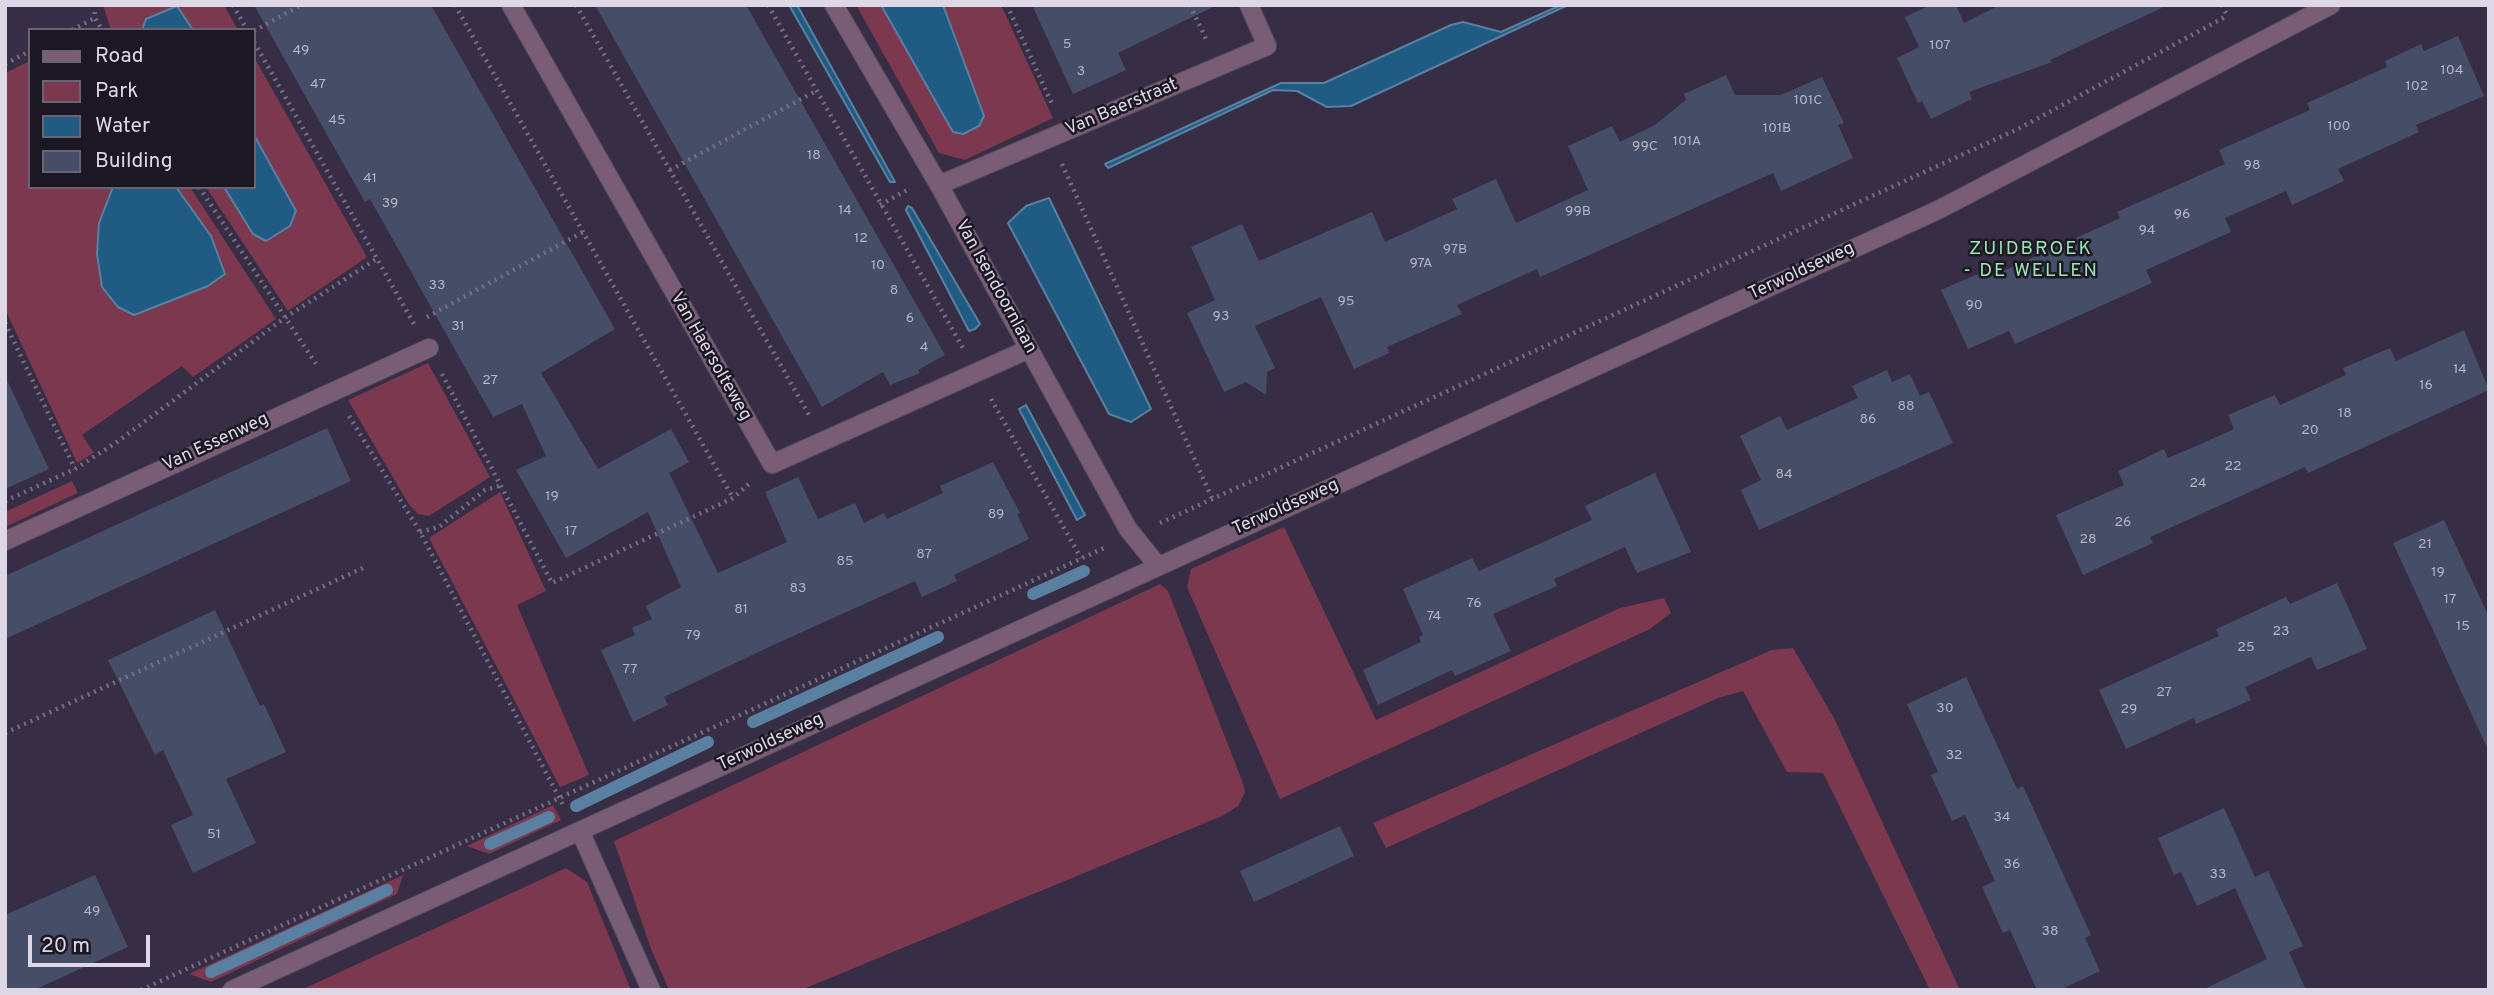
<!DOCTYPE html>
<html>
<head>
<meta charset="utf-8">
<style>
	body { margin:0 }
	#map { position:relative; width:2494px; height:995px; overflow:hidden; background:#372e45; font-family:Overpass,sans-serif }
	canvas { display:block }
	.frame { position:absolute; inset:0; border:7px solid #ddd7e6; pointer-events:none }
	.legend { position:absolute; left:28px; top:28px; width:228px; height:161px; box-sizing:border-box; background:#1c1823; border:2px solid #696471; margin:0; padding:9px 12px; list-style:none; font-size:21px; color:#ddd7e6 }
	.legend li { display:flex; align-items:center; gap:14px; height:35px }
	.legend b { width:35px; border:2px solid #696471 }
	.scale { position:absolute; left:28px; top:935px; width:122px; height:32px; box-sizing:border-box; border:4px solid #ddd7e6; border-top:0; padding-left:9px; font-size:21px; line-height:24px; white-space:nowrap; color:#ddd7e6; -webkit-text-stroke:5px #1c1823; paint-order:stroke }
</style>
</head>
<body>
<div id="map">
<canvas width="2494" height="995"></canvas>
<div class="frame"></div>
<ul class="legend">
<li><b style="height:9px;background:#795d75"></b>Road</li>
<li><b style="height:19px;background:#7b384e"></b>Park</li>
<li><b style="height:19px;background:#205b84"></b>Water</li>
<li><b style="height:19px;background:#464d66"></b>Building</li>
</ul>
<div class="scale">20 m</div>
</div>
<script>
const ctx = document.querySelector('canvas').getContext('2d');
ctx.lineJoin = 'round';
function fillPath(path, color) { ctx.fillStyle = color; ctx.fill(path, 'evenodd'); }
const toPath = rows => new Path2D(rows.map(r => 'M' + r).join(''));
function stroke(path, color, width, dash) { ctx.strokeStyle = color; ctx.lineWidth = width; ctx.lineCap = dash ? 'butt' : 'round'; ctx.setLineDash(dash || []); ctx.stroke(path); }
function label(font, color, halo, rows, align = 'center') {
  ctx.font = font + ' Overpass,sans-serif'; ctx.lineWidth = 5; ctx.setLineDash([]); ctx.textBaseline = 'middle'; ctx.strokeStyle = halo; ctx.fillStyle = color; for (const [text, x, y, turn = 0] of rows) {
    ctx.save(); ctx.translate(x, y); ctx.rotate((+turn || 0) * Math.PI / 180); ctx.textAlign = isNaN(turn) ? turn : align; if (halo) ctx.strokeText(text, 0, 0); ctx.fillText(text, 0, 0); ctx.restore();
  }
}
fillPath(toPath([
	[103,5,224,5,238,30,111,30],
	[856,5,881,5,953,132,963,134,984,116,943,5,1001,5,1053,118,965,160,939,153],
	[254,57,367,257,288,311,206,187,254,187],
	[30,61,30,187,190,187,276,319,193,377,182,366,82,435,94,453,77,463,5,309,5,73],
	[428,363,490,477,429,516,418,514,408,503,348,400],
	[72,481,78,493,5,527,5,512],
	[500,492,546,591,517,605,589,775,560,787,429,538],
	[1284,527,1376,720,1620,608,1664,598,1671,613,1650,629,1280,799,1187,587,1191,569],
	[1160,584,1168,591,1243,783,1245,792,1238,806,1222,816,801,990,669,990,651,949,614,841],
	[1793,648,1834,718,1960,990,1930,990,1823,773,1787,772,1743,691,1718,698,1386,848,1373,823,1772,650],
	[553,805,561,820,489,854,467,846],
	[566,868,587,882,631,990,301,990],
	[403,875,397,894,211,982,189,974]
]), '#7b384e');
const water = toPath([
	[789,5,797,5,895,182,890,182,789,5],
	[881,5,943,5,984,116,979,126,963,134,953,132,881,5],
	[1561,5,1568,5,1351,106,1327,107,1297,91,1273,90,1108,168,1105,164,1281,83,1324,83,1451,25,1463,22,1501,32,1561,5],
	[177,6,193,30,142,30,146,19,177,6],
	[254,135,296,211,290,226,266,241,253,234,224,187,254,187,254,135],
	[113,187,176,187,211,236,225,274,208,286,134,315,118,307,102,287,97,254,99,223,113,187],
	[1049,198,1151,409,1131,422,1109,414,1008,223,1026,206,1049,198],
	[908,206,912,208,980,324,975,329,969,331,906,210,908,206],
	[1026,405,1085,515,1077,520,1019,409,1026,405]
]);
fillPath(water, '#205b84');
stroke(water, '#5980a1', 2);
stroke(toPath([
	[1033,594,1084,571],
	[753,722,938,637],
	[576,806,708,742],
	[490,844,549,817],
	[211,972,387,890]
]), '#5980a1', 12);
fillPath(toPath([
	[254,5,431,5,615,329,541,373,598,469,671,429,689,462,669,473,718,573,787,542,765,492,798,477,818,519,855,503,864,523,884,513,887,519,943,493,940,486,993,462,1020,513,1017,514,1029,539,954,575,957,581,922,597,915,581,769,647,664,697,668,705,633,722,601,650,635,635,632,628,652,619,646,606,681,587,648,512,566,558,516,470,546,456,522,404,493,417,370,199,365,202],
	[595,5,746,5,945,355,918,370,920,373,890,385,883,372,822,407],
	[1032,5,1217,5,1118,53,1126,70,1073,94],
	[1930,5,1956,5,1964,23,2000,5,2168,5,2050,60,2052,62,1969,92,1972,99,1931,119,1922,101,1918,103,1897,58,1919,47,1905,17],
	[2458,36,2484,96,2416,125,2419,132,2338,169,2344,181,2292,205,2286,191,2225,218,2231,232,2146,270,2152,283,2015,344,2009,331,1968,349,1941,290,1985,271,1988,278,2120,218,2117,212,2225,164,2219,150,2310,110,2307,103,2387,67,2385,61,2421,44,2424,51],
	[1726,75,1735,95,1781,95,1822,77,1844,123,1838,125,1853,158,1781,191,1773,173,1540,277,1537,269,1457,305,1462,314,1387,347,1389,353,1354,369,1321,297,1255,326,1275,368,1267,372,1266,395,1246,382,1224,392,1187,313,1215,300,1191,247,1242,224,1259,261,1372,212,1385,242,1457,209,1452,199,1496,179,1516,223,1588,190,1568,146,1612,126,1620,142,1655,125,1686,100,1684,94],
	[2464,330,2489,390,2308,473,2305,467,2150,537,2153,543,2083,575,2056,515,2124,485,2118,471,2164,449,2168,458,2201,444,2234,429,2228,415,2275,395,2280,405,2346,375,2343,368,2390,348,2396,361],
	[1887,370,1892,382,1910,374,1920,396,1929,392,1953,443,1759,530,1741,490,1761,480,1740,436,1780,416,1787,430,1858,398,1852,386],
	[5,376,49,469,5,489],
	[327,428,351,481,5,639,5,576],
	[1655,473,1691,552,1637,573,1625,547,1554,579,1557,586,1493,614,1511,651,1455,676,1452,670,1378,705,1363,670,1421,642,1419,637,1423,635,1403,589,1472,558,1479,571,1592,520,1585,506],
	[2444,520,2489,617,2489,752,2393,543],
	[2337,583,2367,649,2317,670,2311,657,2245,687,2251,700,2196,724,2194,718,2126,749,2099,690,2219,636,2216,629,2286,597,2290,604],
	[215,610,260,706,264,704,286,752,226,779,256,843,193,873,171,825,193,815,163,750,155,755,108,660],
	[1966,677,2017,789,2023,786,2091,935,2085,938,2100,971,2060,990,2037,990,2010,930,2003,933,1982,887,1995,881,1965,815,1952,821,1931,775,1938,772,1907,704],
	[2224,808,2255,877,2268,871,2303,946,2289,952,2306,990,2202,990,2267,959,2235,888,2197,906,2181,872,2174,875,2158,838],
	[1340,826,1354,856,1254,902,1240,871],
	[95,875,128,947,34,990,5,990,5,915]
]), '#464d66');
const minor = toPath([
	[511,5,772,464,1029,349],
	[834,5,939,185,1128,529,1158,566],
	[939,185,1267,46,1249,5],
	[5,541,429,348],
	[580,831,651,990],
	[232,990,1938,210,2331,5]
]);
stroke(minor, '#554c62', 20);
stroke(toPath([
	[94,5,95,18,102,30],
	[233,5,247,30],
	[455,5,733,498],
	[576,5,809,415],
	[768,5,963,348],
	[1007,5,1053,106],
	[1190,5,1206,39],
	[2222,5,2228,17],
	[72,30,95,18],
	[254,31,301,5],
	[254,42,414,324],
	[5,64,30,51],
	[1062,164,1212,498],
	[670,170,816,91],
	[199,187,318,367],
	[880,205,907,190],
	[427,317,583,232],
	[5,323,75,469],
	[442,374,552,583,733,498,751,482],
	[991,399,1081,558],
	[349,416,420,532,564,807],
	[5,501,75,469,117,442,286,317,378,258],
	[1160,523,2018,129,2227,16],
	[420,532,439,527,485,490,499,486],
	[5,733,365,567],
	[141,990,1104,548]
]), '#766f83', 4.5, [2, 5]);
stroke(minor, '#795d75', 18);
label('14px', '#b7b4c6', null, [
	["5",1067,45],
	["107",1940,46],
	["49",301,51],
	["104",2452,71],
	["3",1081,72],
	["47",318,85],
	["102",2417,87],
	["101C",1808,101],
	["45",337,121],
	["100",2339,127],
	["101B",1777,129],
	["101A",1687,142],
	["99C",1645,147],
	["18",814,156],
	["98",2252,166],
	["41",370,179],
	["39",390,204],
	["14",845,211],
	["99B",1578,212],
	["96",2182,215],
	["94",2147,231],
	["12",861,239],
	["97B",1455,250],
	["97A",1421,264],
	["10",878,266],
	["33",437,286],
	["8",894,291],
	["95",1346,302],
	["90",1974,306],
	["93",1221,317],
	["6",910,319],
	["31",458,327],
	["4",924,348],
	["14",2460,370],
	["27",490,381],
	["16",2426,386],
	["88",1906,407],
	["18",2345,414],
	["86",1868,420],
	["20",2310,431],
	["22",2233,467],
	["84",1784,475],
	["24",2198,484],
	["19",552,497],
	["89",996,515],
	["26",2123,523],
	["17",571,532],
	["28",2088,540],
	["21",2425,545],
	["87",924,555],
	["85",845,562],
	["19",2438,573],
	["83",798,589],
	["17",2450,600],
	["76",1474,604],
	["81",741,610],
	["74",1434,617],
	["15",2463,627],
	["23",2281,632],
	["79",693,636],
	["25",2246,648],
	["77",630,670],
	["27",2164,693],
	["30",1945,709],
	["29",2129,710],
	["32",1954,756],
	["34",2002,818],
	["51",214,835],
	["36",2012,865],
	["33",2218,875],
	["49",92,912],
	["38",2050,932]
]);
label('18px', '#ddd7e6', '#1c1823', [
	["Van Baerstraat",1122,108,-23],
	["Terwoldseweg",1802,272,-25],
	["Van Isendoornlaan",995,287,61],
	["Van Haersolteweg",710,357,60],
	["Van Essenweg",216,443,-25],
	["Terwoldseweg",1286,508,-24],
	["Terwoldseweg",771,743,-25]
]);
ctx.letterSpacing = '2px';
label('19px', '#9ae3b2', '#1c1823', [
	["ZUIDBROEK",2031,250],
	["- DE WELLEN",2031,272]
]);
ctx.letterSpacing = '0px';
</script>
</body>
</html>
